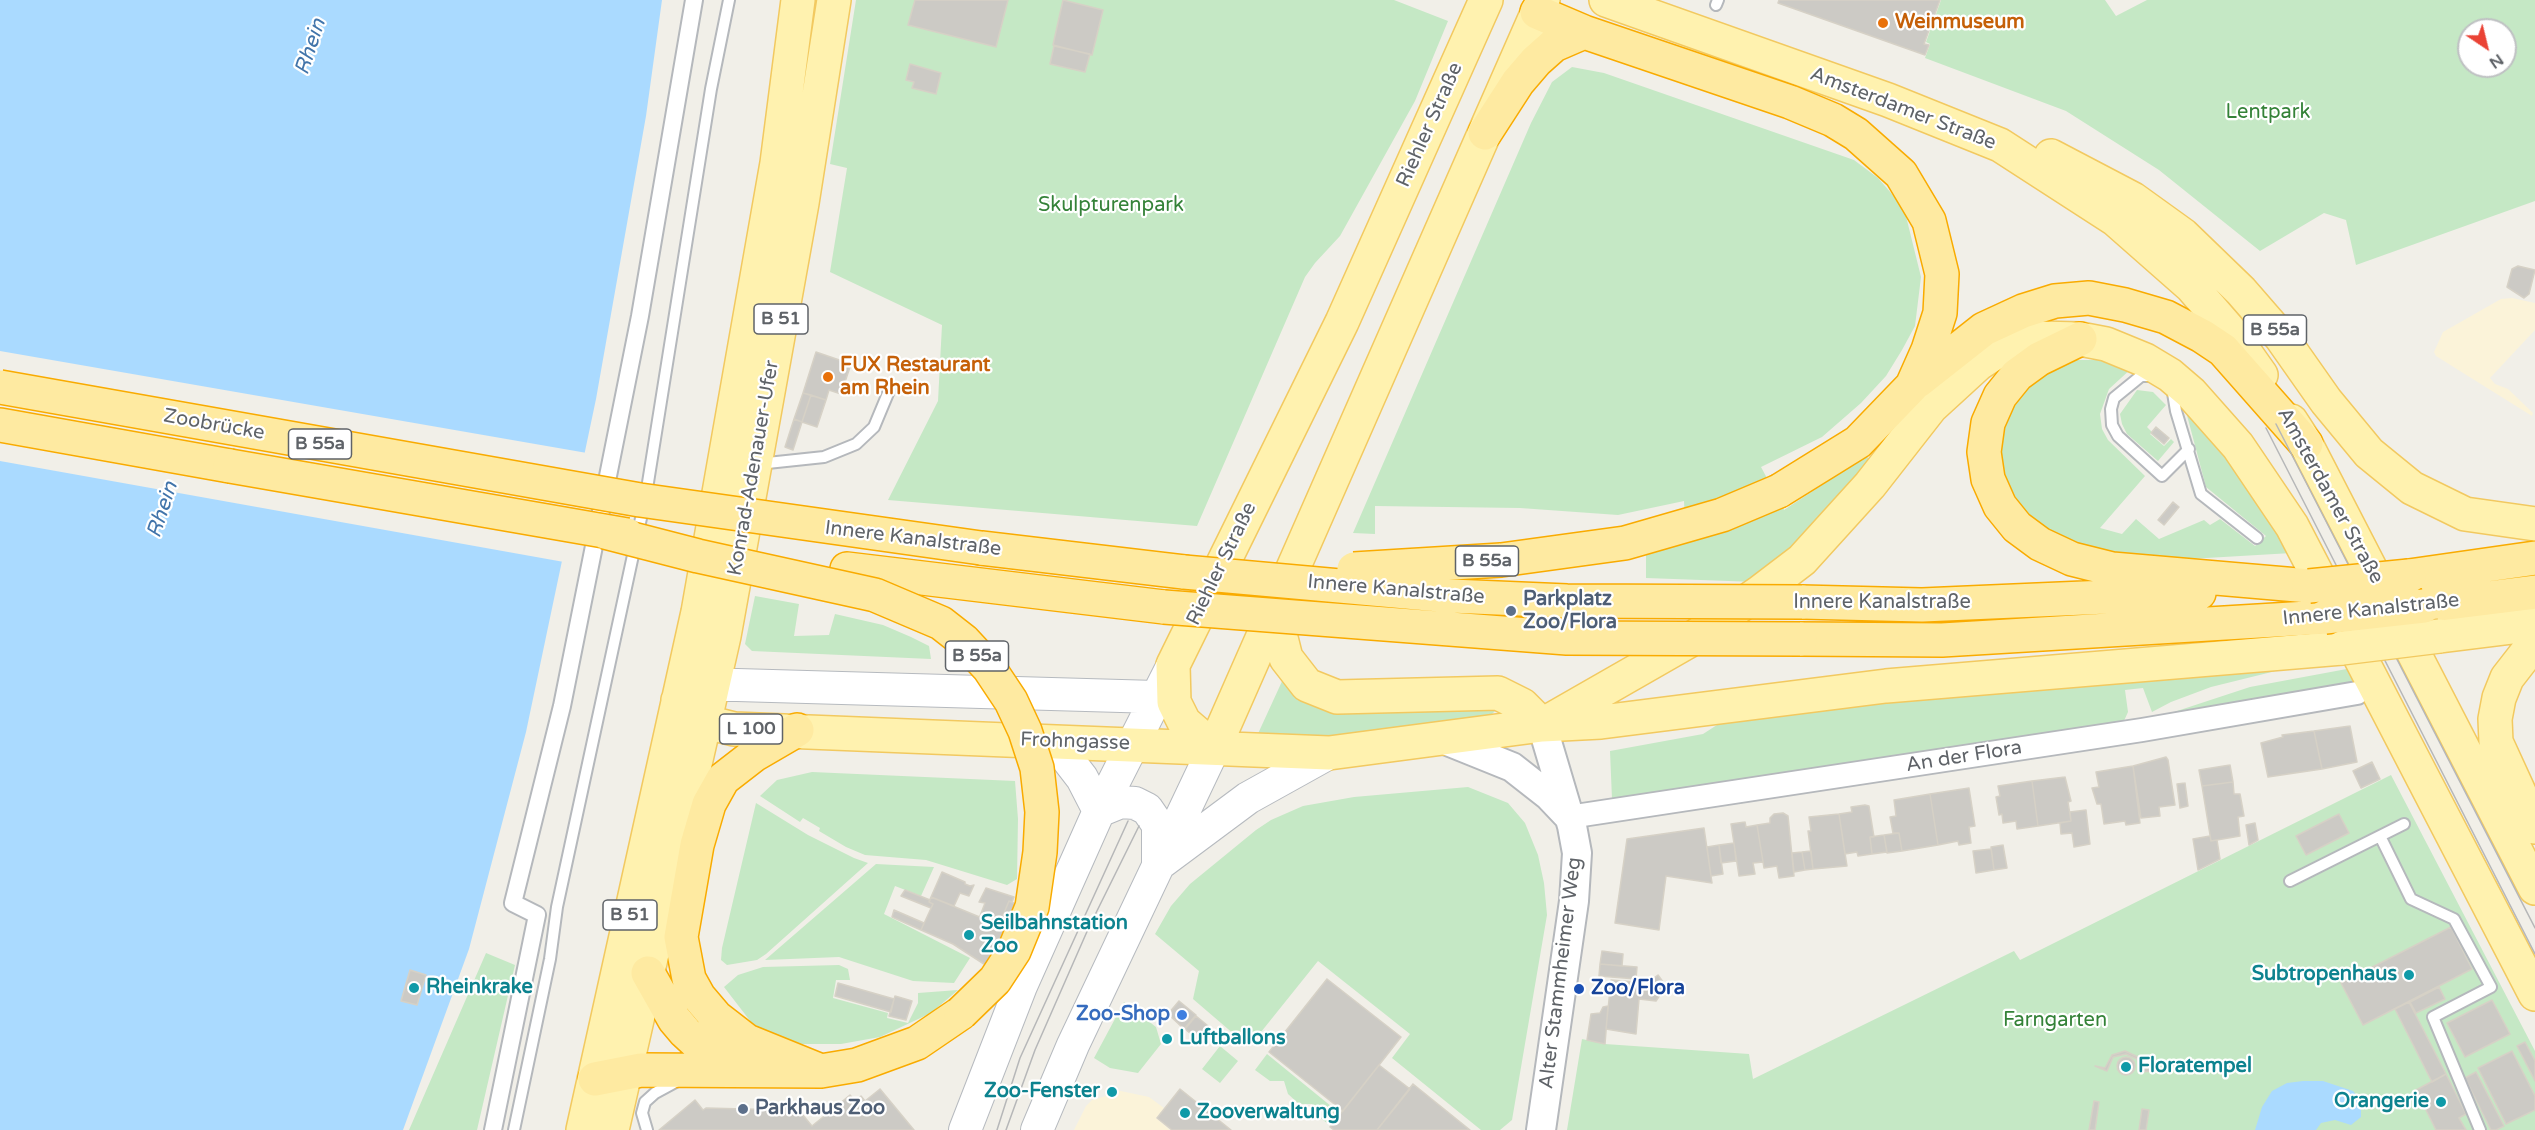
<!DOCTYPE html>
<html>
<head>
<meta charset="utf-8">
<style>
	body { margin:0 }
	#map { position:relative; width:2535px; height:1130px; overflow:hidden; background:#f1efe8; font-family:"Varela Round",sans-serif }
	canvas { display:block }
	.north { position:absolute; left:2457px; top:18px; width:60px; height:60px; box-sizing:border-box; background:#fff; border:2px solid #bfc1c3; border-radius:50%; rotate:145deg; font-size:16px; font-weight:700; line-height:24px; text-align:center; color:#5f6368 }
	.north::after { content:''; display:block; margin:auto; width:21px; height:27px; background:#ea4335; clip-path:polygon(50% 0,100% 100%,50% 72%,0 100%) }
</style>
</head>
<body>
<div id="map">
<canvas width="2535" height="1130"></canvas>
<div class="north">N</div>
</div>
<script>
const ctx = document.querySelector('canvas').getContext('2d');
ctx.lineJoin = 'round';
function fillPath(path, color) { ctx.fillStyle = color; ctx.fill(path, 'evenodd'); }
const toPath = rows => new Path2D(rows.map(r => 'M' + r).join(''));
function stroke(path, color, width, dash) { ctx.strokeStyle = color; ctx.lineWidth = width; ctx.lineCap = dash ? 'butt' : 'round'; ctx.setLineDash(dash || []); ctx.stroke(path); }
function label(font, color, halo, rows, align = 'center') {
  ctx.font = font + ' "Varela Round",sans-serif'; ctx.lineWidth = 4.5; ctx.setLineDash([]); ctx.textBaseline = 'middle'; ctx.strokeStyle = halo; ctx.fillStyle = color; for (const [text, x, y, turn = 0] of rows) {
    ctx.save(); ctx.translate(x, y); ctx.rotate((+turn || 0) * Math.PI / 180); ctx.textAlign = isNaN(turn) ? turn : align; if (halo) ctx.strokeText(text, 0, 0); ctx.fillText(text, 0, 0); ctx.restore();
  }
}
fillPath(toPath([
	[856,0,1394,0,1448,21,1415,101,1340,236,1315,263,1305,277,1197,526,888,500,938,401,942,325,830,272,847,168,830,164],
	[1941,0,2105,0,2116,16,2147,0,2535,0,2535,201,2356,265,2346,220,2324,213,2260,251,2159,170,2066,111,1925,58,1930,44,1926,42],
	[2469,30,2505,30,2505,66,2469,66],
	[1572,67,1604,73,1854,160,1878,178,1904,208,1921,277,1915,326,1902,350,1886,376,1861,403,1822,437,1761,467,1784,510,1866,456,1874,463,1756,582,1646,578,1646,554,1686,542,1684,501,1618,515,1520,508,1375,506,1375,534,1353,533,1531,123,1552,82],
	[2077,360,2101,360,2132,368,2109,389,2100,414,2102,429,2108,440,2145,476,2100,528,2122,534,2136,519,2159,539,2204,520,2210,525,2220,519,2255,546,2266,536,2206,487,2184,404,2220,447,2292,553,2189,559,2101,555,2029,522,1999,471,2000,427,2026,384,2067,362],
	[2137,390,2153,392,2166,405,2147,427,2152,432,2150,434,2164,446,2171,439,2174,442,2158,461,2127,434,2122,424,2120,414],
	[755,596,799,604,794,636,829,635,835,614,883,625,911,637,929,646,931,659,752,651,745,644],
	[2296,666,2211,687,2171,702,2152,712,2143,688,2125,690,2128,712,2123,723,1612,799,1610,751,1703,734,1731,716],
	[2352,668,2361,685,2173,716,2174,712,2250,687],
	[1284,677,1494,706,1495,711,1492,714,1446,727,1381,737,1256,738],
	[812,772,1015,781,1018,819,1017,879,1007,885,926,860,865,855,846,847,819,831,820,828,803,818,800,822,760,796,777,780],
	[2391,775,2535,1051,2535,1130,1567,1130,1582,1039,1605,1044,1749,1054,1753,1079,2014,951,2020,960],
	[1468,787,1508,803,1525,823,1538,855,1544,883,1547,915,1512,1120,1500,1130,1481,1130,1392,1058,1410,1034,1318,961,1249,1047,1193,999,1199,971,1155,934,1171,906,1190,884,1256,830,1271,820,1303,806,1354,797],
	[756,803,808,835,854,858,868,863,766,954,757,960,727,965,721,960,722,948],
	[876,864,934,867,921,896,895,886,884,914,970,958,954,983,913,981,839,957,765,960],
	[486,953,515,965,477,1130,409,1130],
	[839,965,848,969,850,980,836,980,833,998,888,1013,887,1018,908,1023,918,1003,918,993,958,990,931,1013,880,1037,841,1044,800,1044,770,1035,751,1022,724,987,738,975,763,967],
	[1124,1002,1156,1027,1161,1044,1138,1073,1110,1068,1094,1058],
	[1220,1046,1238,1061,1220,1083,1202,1069],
	[1267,1054,1337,1111,1327,1123,1315,1114,1312,1104,1299,1104,1288,1094,1284,1081,1270,1081,1255,1070]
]), '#c5e8c5');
fillPath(toPath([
	[2512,298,2535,303,2535,330,2490,378,2495,384,2508,389,2533,413,2532,416,2436,356,2434,352,2443,332,2501,299],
	[1116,1090,1149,1097,1164,1108,1156,1118,1170,1130,1074,1130,1086,1106,1092,1100,1116,1093]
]), '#fbf3d9');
fillPath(toPath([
	[0,0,662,0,646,116,596,399,526,732,469,949,403,1130,0,1130],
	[2303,1081,2323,1081,2353,1091,2361,1101,2361,1117,2351,1125,2335,1120,2321,1123,2316,1130,2255,1130,2262,1107,2272,1091,2287,1083]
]), '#aadaff');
fillPath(toPath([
	[0,351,587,453,564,562,0,461]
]), '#f1efe8');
const building = toPath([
	[915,0,1008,0,996,47,908,25,915,0],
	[1063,0,1103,10,1092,55,1053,45,1063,0],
	[1779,0,1940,0,1924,44,1929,45,1925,55,1778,3,1779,0],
	[1054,46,1090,54,1085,72,1050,64,1054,46],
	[910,64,941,73,936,94,912,88,914,82,906,80,910,64],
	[2518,266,2535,270,2529,294,2524,298,2507,287,2512,269,2518,266],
	[816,352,851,364,841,394,829,390,826,400,803,393,816,352],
	[803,393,811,395,802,422,794,419,803,393],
	[811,395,826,400,817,427,802,422,811,395],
	[794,419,802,422,793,450,785,447,794,419],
	[2156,427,2169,438,2164,444,2151,433,2156,427],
	[2173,502,2179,507,2164,525,2158,520,2173,502],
	[2350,726,2357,762,2322,769,2314,731,2350,726],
	[2314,731,2322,769,2268,777,2261,743,2283,737,2282,735,2314,731],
	[2166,757,2168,760,2175,805,2159,807,2160,816,2141,818,2133,766,2166,757],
	[2372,762,2380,779,2361,788,2353,771,2372,762],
	[2230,765,2233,782,2202,786,2199,770,2230,765],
	[2133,766,2140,823,2126,825,2125,821,2104,824,2101,804,2097,804,2092,788,2099,787,2096,772,2133,766],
	[2065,777,2071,801,2068,802,2071,821,2038,826,2032,781,2065,777],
	[2032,781,2038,826,2017,829,2016,821,2003,823,2002,814,1999,815,1996,797,2000,796,1998,786,2032,781],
	[2233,782,2234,794,2240,794,2244,816,2238,817,2240,836,2211,841,2202,786,2233,782],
	[2185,783,2188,806,2180,808,2177,784,2185,783],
	[1969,788,1975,826,1969,827,1971,843,1959,845,1958,841,1938,845,1930,794,1969,788],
	[1930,794,1938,845,1902,851,1899,833,1893,833,1890,817,1896,816,1894,800,1930,794],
	[1865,805,1869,806,1874,837,1870,837,1872,854,1858,856,1857,852,1845,854,1839,814,1852,812,1851,807,1865,805],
	[2086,810,2090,844,2074,847,2072,833,2061,834,2060,823,2071,821,2070,812,2086,810],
	[1783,813,1788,816,1794,876,1779,878,1777,866,1764,868,1757,825,1770,823,1770,818,1774,814,1783,813],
	[1839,814,1847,866,1813,869,1808,831,1811,831,1809,817,1839,814],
	[2339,814,2349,833,2306,855,2296,836,2339,814],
	[1745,822,1746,827,1757,825,1763,862,1753,863,1755,874,1739,876,1731,824,1745,822],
	[2255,823,2258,840,2249,845,2246,825,2255,823],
	[1704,828,1712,883,1666,876,1659,930,1615,923,1627,839,1704,828],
	[1899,833,1902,851,1887,853,1884,835,1899,833],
	[1884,835,1887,852,1872,854,1870,837,1884,835],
	[2210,836,2211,841,2217,840,2220,859,2198,870,2193,839,2210,836],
	[1734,843,1736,861,1721,863,1719,845,1734,843],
	[1719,845,1723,874,1711,876,1707,847,1719,845],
	[2003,845,2007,868,1994,870,1991,847,2003,845],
	[1991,849,1994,870,1976,873,1973,851,1991,849],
	[1811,851,1813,869,1805,870,1802,852,1811,851],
	[1802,852,1805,870,1794,872,1792,853,1802,852],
	[942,872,965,882,965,884,970,886,974,885,969,896,960,893,954,906,931,897,942,872],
	[986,888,1014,897,1012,902,1009,901,999,925,980,916,985,903,979,902,986,888],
	[905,890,930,900,929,902,933,904,931,908,901,896,905,890],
	[931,897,999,925,1009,901,1018,905,997,953,987,966,953,944,921,930,933,904,929,902,931,897],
	[894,910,924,923,921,930,892,917,894,910],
	[2451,927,2472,969,2363,1025,2341,983,2451,927],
	[1602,951,1623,954,1622,966,1600,964,1602,951],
	[1600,964,1637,967,1636,979,1599,976,1600,964],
	[410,970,426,975,417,1005,401,1001,410,970],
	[1658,975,1666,986,1656,1001,1639,999,1636,1034,1606,1029,1611,980,1647,983,1658,975],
	[1327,979,1401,1037,1343,1111,1269,1052,1327,979],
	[838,983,894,999,891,1012,835,996,838,983],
	[2439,987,2445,999,2416,1013,2410,1002,2439,987],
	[895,996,912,1001,906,1020,889,1016,895,996],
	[2492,1000,2510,1034,2465,1057,2447,1023,2492,1000],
	[1179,1001,1196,1015,1184,1029,1168,1014,1179,1001],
	[2409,1002,2446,1074,2432,1082,2395,1009,2409,1002],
	[1608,1006,1605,1044,1587,1040,1591,1014,1600,1013,1603,1007,1608,1006],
	[1196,1016,1213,1030,1202,1043,1185,1029,1196,1016],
	[2525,1042,2535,1061,2535,1081,2517,1046,2525,1042],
	[2125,1051,2138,1057,2143,1069,2152,1068,2153,1071,2141,1072,2137,1059,2126,1054,2113,1057,2107,1071,2095,1066,2105,1068,2112,1055,2125,1051],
	[2512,1051,2535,1096,2535,1110,2506,1124,2478,1068,2512,1051],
	'2117 1066a9 9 0 1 1 18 0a9 9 0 1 1-18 0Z',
	[1379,1065,1410,1089,1377,1130,1334,1130,1330,1127,1379,1065],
	[2476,1072,2504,1126,2496,1130,2491,1130,2465,1078,2476,1072],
	[2446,1074,2466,1114,2459,1118,2466,1130,2436,1130,2416,1090,2446,1074],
	[1413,1084,1470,1130,1377,1130,1413,1084],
	[880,1089,914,1130,659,1130,695,1100,703,1110,706,1108,782,1110,792,1102,812,1126,850,1095,855,1101,861,1096,865,1101,880,1089],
	[1180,1089,1231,1130,1172,1130,1157,1118,1180,1089],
	[2094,1101,2099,1102,2095,1130,2089,1130,2094,1101],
	[2142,1109,2149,1110,2146,1130,2139,1130,2142,1109]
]);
fillPath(building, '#cccac5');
stroke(building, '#d6d1c6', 1.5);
const service = toPath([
	[1716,5,1718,0],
	[2155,376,2141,376,2114,398,2111,409,2112,425,2118,436,2162,476,2189,449],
	[2172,387,2176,411,2201,494,2257,538],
	[758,464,824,457,856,444,874,427,889,391],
	[2380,836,2411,899,2454,919,2491,987,2433,1017,2480,1130],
	[2290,881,2404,824],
	[514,1130,550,959,557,907,646,495,711,89,729,0],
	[647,1130,642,1113,645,1102,655,1093,679,1080]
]);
const pedestrian = toPath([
	[493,1130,537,915,513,903,562,706,640,316,694,0]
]);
const minor = toPath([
	[1569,817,2142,730,2357,693]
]);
const tertiary = toPath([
	[1445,740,1512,767,1549,796,1568,816],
	[1541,1130,1574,901,1577,853,1572,826,1542,725]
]);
const secondary = toPath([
	[688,696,713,685,737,685,1156,697],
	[1055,743,1082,778,1099,811,1121,802,1135,803,1147,809,1158,825,1158,864],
	[1162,862,1248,798,1329,753],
	[965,1130,1021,986,1099,811,1173,665],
	[1037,1130,1073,1045,1214,748]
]);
const primary = toPath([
	[1606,0,1888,100,2000,145,2116,220,2191,286,2230,331,2261,375],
	[2051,156,2133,199,2183,235,2241,291,2281,337,2326,401,2369,453,2412,488,2465,514,2535,524],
	[2291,421,2306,444,2535,888],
	[1275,614,1286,658,1307,685,1337,697,1498,693,1522,705,1542,725],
	[2440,636,2535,624],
	[2535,642,2507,678,2499,698,2495,719,2496,742,2535,827],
	[678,700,706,722,734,729,1329,753,1542,725,1601,722,1886,686,2342,648],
	[1549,721,1687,642,1760,592,1802,560,1870,485,1931,407,1978,364,2001,349,2038,338,2080,339,2106,344,2145,360,2170,375,2191,393,2238,446,2292,526,2535,994],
	[1214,748,1184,722,1174,702,1173,665,1342,322,1486,0],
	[1214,748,1543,0],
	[583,1130,698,612,777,163,798,0],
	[612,1130,724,636,802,203,834,0]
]);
const trunk = toPath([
	[1537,12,1584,32,1790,102,1833,120,1856,134,1901,174,1929,221,1942,274,1940,313,1928,350,1912,386,1858,442,1779,491],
	[1485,133,1518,82,1536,61,1554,45,1584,32],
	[2080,339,2039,359,2017,375,2000,396,1988,423,1984,452,1988,479,2000,506,2017,527,2040,544,2072,559,2112,569,2309,586],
	[1918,381,1984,329,2023,311,2055,301,2089,298,2125,305,2166,317,2202,336,2223,350,2306,444],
	[0,425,230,466],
	[981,548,1184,572],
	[847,569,1164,607],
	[2409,576,2535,558],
	[1802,602,1922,605,2199,593],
	[2424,606,2535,592],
	[1800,639,1942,640,2325,617],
	[797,730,754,755,723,779,709,804,697,845,681,937,689,979,699,997,716,1017,747,1041,821,1071],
	[648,973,674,1019,685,1032,698,1044,749,1070],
	[595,1079,641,1070,821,1071,857,1065,917,1043,961,1013]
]);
stroke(service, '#b5b8bc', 14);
stroke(pedestrian, '#b5b8bc', 20);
stroke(minor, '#b5b8bc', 26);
stroke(tertiary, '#b5b8bc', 32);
stroke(secondary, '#b6babf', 34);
stroke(primary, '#f2c960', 36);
stroke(trunk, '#f9ab00', 36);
stroke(service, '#fff', 10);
stroke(pedestrian, '#fff', 16);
stroke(minor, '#fff', 22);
stroke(tertiary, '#fff', 28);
stroke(secondary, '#fff', 32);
stroke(primary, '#fff2af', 33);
stroke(trunk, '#feeaa1', 33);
stroke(toPath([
	[2276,424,2535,928],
	[2266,428,2535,954],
	[997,1130,1020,1058,1128,821],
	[1006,1130,1035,1050,1089,927,1139,826]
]), '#b6b7b8', 1.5);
const primaryBridge = toPath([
	[2342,648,2440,636]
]);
const trunkBridge = toPath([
	[0,387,640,500,981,548],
	[230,466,627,535],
	[605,532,698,556,875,595,941,623,964,641,989,668,1011,701,1025,731,1037,768,1042,812,1040,852,1032,907,1014,951,995,980,961,1013],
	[1354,569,1501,560,1625,543,1722,515,1779,491],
	[1184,572,1451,596,1567,601,1802,602],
	[2309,586,2409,576],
	[1164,607,1567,638,1800,639],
	[2325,617,2424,606]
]);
stroke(primaryBridge, '#f2c960', 36, []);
stroke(trunkBridge, '#f9ab00', 36, []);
stroke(primaryBridge, '#fff2af', 33);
stroke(trunkBridge, '#feeaa1', 33);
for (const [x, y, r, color] of [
	[1883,23,6,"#e8710a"],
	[828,377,6,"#e8710a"],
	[1511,611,6,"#5c6f8a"],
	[969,935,6,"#0f9aa8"],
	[2409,975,6,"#0f9aa8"],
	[414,988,6,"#0f9aa8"],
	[1579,989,6,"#1a4fb4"],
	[1182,1015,6,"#3f7fe0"],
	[1167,1039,6,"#0f9aa8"],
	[2126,1067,6,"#0f9aa8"],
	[1112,1092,6,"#0f9aa8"],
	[2441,1102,6,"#0f9aa8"],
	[743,1109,6,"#5c6f8a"],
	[1185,1113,6,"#0f9aa8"]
]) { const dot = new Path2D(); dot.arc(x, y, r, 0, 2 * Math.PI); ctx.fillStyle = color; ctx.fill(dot); stroke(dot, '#fff', 2); }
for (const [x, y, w] of [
	[781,319,54],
	[2275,330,63],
	[320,444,63],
	[1487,561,63],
	[977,656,63],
	[751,729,63],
	[630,915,54]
]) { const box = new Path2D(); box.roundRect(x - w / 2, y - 15, w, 30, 4.5); ctx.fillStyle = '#fff'; ctx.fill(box); stroke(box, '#5f6368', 1.5); }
label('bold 18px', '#5f6368', null, [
	["B 51",781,319],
	["B 55a",2275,330],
	["B 55a",320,444],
	["B 55a",1487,561],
	["B 55a",977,656],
	["L 100",751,729],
	["B 51",630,915]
]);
label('bold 20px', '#c56008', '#fff', [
	["Weinmuseum",1895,23],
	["FUX Restaurant",840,366],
	["am Rhein",840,389]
], 'left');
label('20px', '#5f6368', '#fff', [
	["Amsterdamer Straße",1903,109,21],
	["Riehler Straße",1430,125,-66],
	["Zoobrücke",214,425,10],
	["Konrad-Adenauer-Ufer",754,468,-80],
	["Amsterdamer Straße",2330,496,61],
	["Innere Kanalstraße",913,539,7],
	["Riehler Straße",1222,564,-64],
	["Innere Kanalstraße",1396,590,5],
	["Innere Kanalstraße",1882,603],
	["Innere Kanalstraße",2371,610,-6],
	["Frohngasse",1075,742,2],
	["An der Flora",1964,757,-9],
	["Alter Stammheimer Weg",1561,973,-83]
]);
label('20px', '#348238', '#fff', [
	["Lentpark",2268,113],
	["Skulpturenpark",1111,206],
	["Farngarten",2055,1021]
]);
label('bold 20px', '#4e5e75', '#fff', [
	["Parkplatz",1523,600],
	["Zoo/Flora",1523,623],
	["Parkhaus Zoo",755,1109]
], 'left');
label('bold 20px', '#0d838f', '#fff', [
	["Seilbahnstation",981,924],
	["Zoo",981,947],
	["Subtropenhaus",2397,975,"right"],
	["Rheinkrake",426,988],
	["Luftballons",1179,1039],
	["Floratempel",2138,1067],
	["Zoo-Fenster",1100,1092,"right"],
	["Orangerie",2429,1102,"right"],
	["Zooverwaltung",1197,1113]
], 'left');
label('bold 20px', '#164399', '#fff', [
	["Zoo/Flora",1591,989]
], 'left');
label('bold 20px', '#366cbe', '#fff', [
	["Zoo-Shop",1170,1015]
], 'right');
label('italic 21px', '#4174aa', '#fff', [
	["Rhein",311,47,-72],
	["Rhein",163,510,-72]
]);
</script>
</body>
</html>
